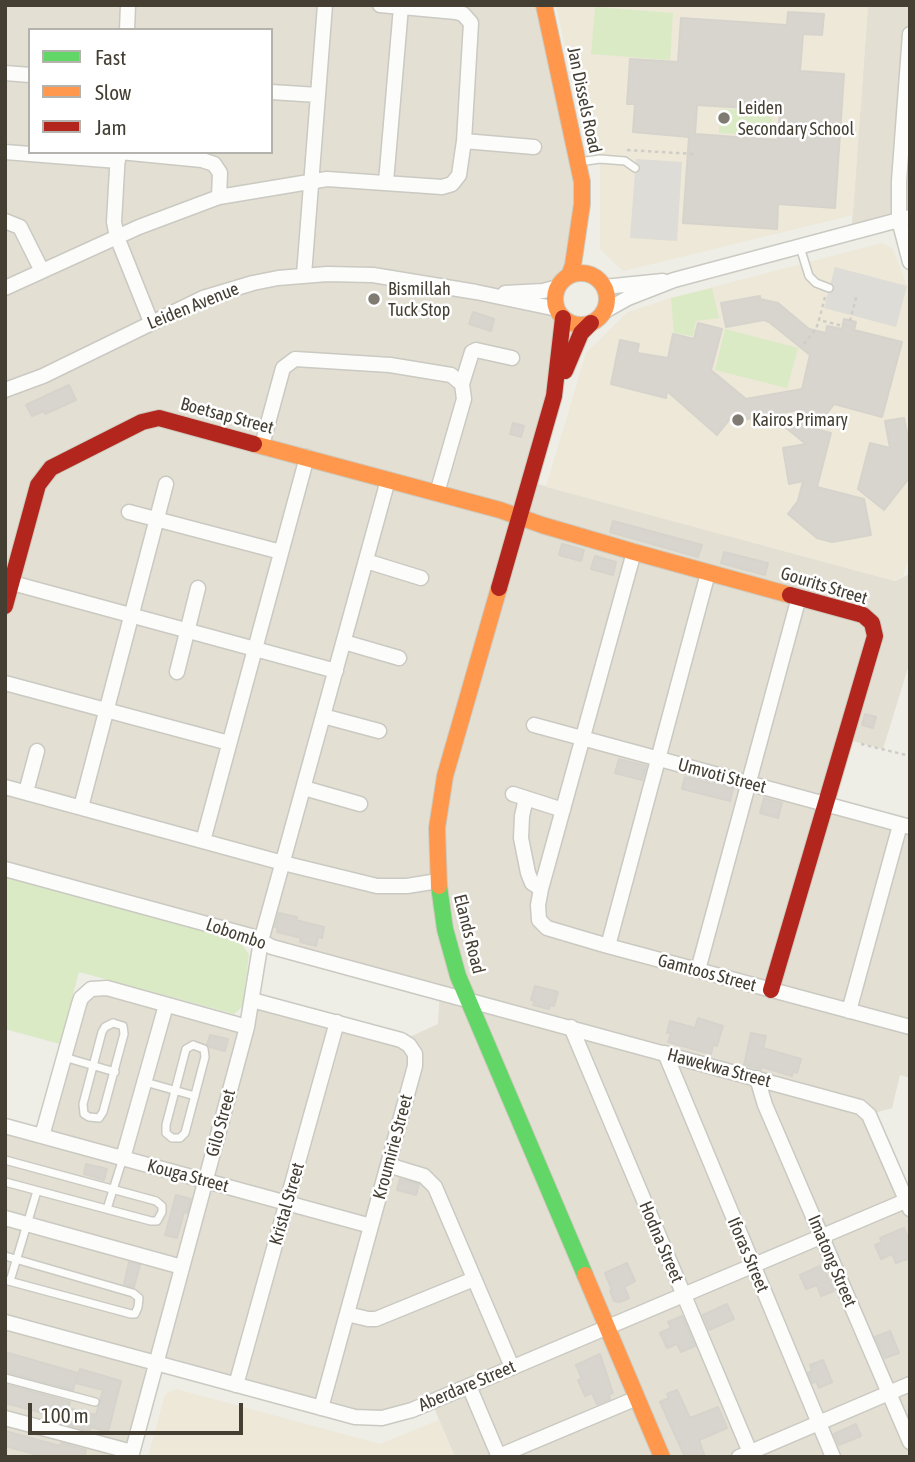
<!DOCTYPE html>
<html>
<head>
<meta charset="utf-8">
<style>
	body { margin:0 }
	#map { position:relative; width:915px; height:1462px; overflow:hidden; background:#eeede6; font-family:"Asap Condensed",sans-serif }
	canvas { display:block }
	.frame { position:absolute; inset:0; border:7px solid #443e33; pointer-events:none }
	.legend { position:absolute; left:28px; top:28px; width:245px; height:126px; box-sizing:border-box; background:#fff; border:2px solid #b4b2ad; margin:0; padding:9px 12px; list-style:none; font-size:21px; color:#443e33 }
	.legend li { display:flex; align-items:center; gap:14px; height:35px }
	.legend b { width:35px; border:2px solid #b4b2ad }
	.scale { position:absolute; left:28px; top:1403px; width:215px; height:32px; box-sizing:border-box; border:4px solid #443e33; border-top:0; padding-left:9px; font-size:21px; line-height:24px; white-space:nowrap; color:#443e33; -webkit-text-stroke:5px #fff; paint-order:stroke }
</style>
</head>
<body>
<div id="map">
<canvas width="915" height="1462"></canvas>
<div class="frame"></div>
<ul class="legend">
<li><b style="height:9px;background:#63d668"></b>Fast</li>
<li><b style="height:9px;background:#ff974d"></b>Slow</li>
<li><b style="height:9px;background:#b3261e"></b>Jam</li>
</ul>
<div class="scale">100 m</div>
</div>
<script>
const ctx = document.querySelector('canvas').getContext('2d');
ctx.lineJoin = 'round';
function fillPath(path, color) { ctx.fillStyle = color; ctx.fill(path, 'evenodd'); }
const toPath = rows => new Path2D(rows.map(r => 'M' + r).join(''));
function stroke(path, color, width, dash) { ctx.strokeStyle = color; ctx.lineWidth = width; ctx.lineCap = dash ? 'butt' : 'round'; ctx.setLineDash(dash || []); ctx.stroke(path); }
function label(font, color, halo, rows, align = 'center') {
  ctx.font = font + ' "Asap Condensed",sans-serif'; ctx.lineWidth = 5; ctx.setLineDash([]); ctx.textBaseline = 'middle'; ctx.strokeStyle = halo; ctx.fillStyle = color; for (const [text, x, y, turn = 0] of rows) {
    ctx.save(); ctx.translate(x, y); ctx.rotate((+turn || 0) * Math.PI / 180); ctx.textAlign = isNaN(turn) ? turn : align; if (halo) ctx.strokeText(text, 0, 0); ctx.fillText(text, 0, 0); ctx.restore();
  }
}
fillPath(toPath([
	[5,5,544,5,578,162,572,265,561,282,530,293,560,313,530,482,895,581,910,574,910,661,883,749,845,739,826,805,910,829,910,1078,900,1075,892,1108,871,1114,910,1197,910,1457,455,1457,431,1401,381,1417,156,1362,129,1457,5,1457,5,1127,41,1137,91,989,246,1026,251,999,403,1040,438,1024,440,991,5,868],
	[30,30,271,30,271,152,30,152],
	[868,5,910,5,910,257,900,222,851,235]
]), '#e3dfd3');
fillPath(toPath([
	[556,5,868,5,853,215,623,271,600,249,600,142,576,95],
	[882,243,893,249,910,293,910,553,903,576,895,581,546,487,586,353,628,312,671,298],
	[176,1389,380,1444,439,1420,455,1457,148,1457,164,1398,167,1393]
]), '#ede8d8');
fillPath(toPath([
	[595,7,673,13,670,60,591,54],
	[721,109,772,112,771,136,719,133],
	[712,288,719,318,696,321,693,336,674,333,671,298],
	[725,329,798,348,787,388,715,370],
	[5,877,238,940,249,954,243,1006,234,1014,79,972,60,1044,5,1029]
]), '#daeac5');
fillPath(toPath([
	[636,159,682,162,677,241,630,238],
	[835,267,907,286,896,327,824,308]
]), '#dddcd6');
const building = toPath([
	[788,12,824,14,822,35,803,34,800,71,844,74,835,208,778,204,777,229,683,223,689,137,633,132,635,104,627,104,630,59,678,62,681,18,787,25,788,12],
	[697,105,780,110,778,140,695,134,697,105],
	[760,296,760,299,778,303,809,329,826,333,827,326,842,329,844,319,856,322,854,330,902,342,882,417,834,404,815,429,831,433,817,487,864,499,871,535,832,542,817,538,788,514,798,501,803,481,789,484,783,448,806,444,785,427,799,410,747,419,733,415,717,435,667,391,666,398,611,384,620,340,639,344,637,353,668,358,673,334,694,339,698,323,722,329,711,370,746,399,802,389,810,355,769,322,764,320,726,327,721,303,760,296],
	[473,312,494,319,491,331,469,324,473,312],
	[69,385,76,400,45,414,44,411,32,416,26,405,69,385],
	[904,418,910,447,910,477,884,510,858,489,870,443,890,448,885,421,904,418],
	[513,423,524,426,521,437,510,434,513,423],
	[613,521,702,545,698,557,610,532,613,521],
	[562,544,584,550,581,561,559,555,562,544],
	[724,552,768,563,765,575,721,563,724,552],
	[595,556,616,562,613,575,591,569,595,556],
	[865,714,876,717,873,728,862,725,865,714],
	[619,759,646,766,642,780,615,773,619,759],
	[685,777,733,789,730,801,682,789,685,777],
	[764,798,782,803,778,818,760,813,764,798],
	[279,913,297,917,296,920,324,927,322,938,318,937,316,946,300,942,301,938,277,932,278,928,275,927,279,913],
	[535,986,558,992,554,1006,550,1005,549,1009,533,1005,535,1001,531,1000,535,986],
	[698,1018,723,1026,717,1046,713,1045,711,1054,668,1042,671,1033,667,1033,670,1021,695,1028,698,1018],
	[751,1033,766,1036,763,1048,801,1059,797,1073,793,1072,792,1076,762,1067,761,1069,744,1065,751,1033],
	[210,1035,228,1039,225,1051,210,1047,207,1044,210,1035],
	[86,1164,107,1169,104,1180,84,1174,86,1164],
	[400,1179,419,1184,416,1195,397,1190,400,1179],
	[176,1195,191,1199,187,1213,184,1212,177,1238,165,1235,176,1195],
	[904,1228,910,1243,910,1258,896,1263,892,1254,881,1259,875,1245,882,1242,880,1238,904,1228],
	[129,1262,140,1265,134,1287,124,1284,129,1262],
	[627,1263,635,1281,624,1287,629,1298,620,1302,614,1301,610,1291,612,1290,605,1273,627,1263],
	[822,1265,834,1291,821,1296,817,1285,806,1289,800,1275,822,1265],
	[727,1304,734,1319,709,1330,703,1315,727,1304],
	[682,1316,695,1346,681,1352,677,1344,667,1348,660,1333,671,1328,668,1322,682,1316],
	[890,1331,899,1353,885,1358,875,1337,890,1331],
	[5,1352,78,1373,73,1390,5,1372,5,1352],
	[600,1354,613,1393,609,1395,610,1399,597,1404,592,1393,585,1396,578,1380,582,1379,576,1365,600,1354],
	[823,1360,832,1382,819,1388,816,1381,813,1383,808,1373,812,1371,810,1365,823,1360],
	[80,1369,121,1381,108,1432,91,1427,90,1431,66,1424,66,1419,5,1403,5,1384,70,1402,68,1408,96,1415,103,1390,76,1383,80,1369],
	[677,1390,690,1418,718,1407,727,1428,699,1440,704,1454,698,1457,685,1457,660,1402,669,1398,667,1394,677,1390],
	[856,1424,861,1436,839,1445,834,1434,856,1424],
	[5,1431,60,1446,61,1443,86,1450,84,1457,45,1457,5,1446,5,1431]
]);
fillPath(building, '#d8d5cf');
stroke(building, '#d6d3cc', 2);
const lane = toPath([
	[579,162,600,159,625,161,635,168],
	[800,247,809,276,816,283,829,288],
	[113,1023,123,1026,124,1034,103,1112,99,1118,89,1117,84,1114,83,1104,102,1032,105,1027,113,1023],
	[193,1045,204,1049,205,1057,185,1133,180,1138,172,1138,166,1133,166,1125,186,1049,193,1045],
	[64,1057,115,1072],
	[145,1082,195,1096],
	[5,1160,156,1201,162,1206,162,1212,157,1221,151,1221,5,1182],
	[107,1209,123,1158],
	[5,1256,133,1293,139,1298,138,1307,135,1314,131,1314,5,1280],
	[10,1281,37,1191],
	[5,1378,95,1402]
]);
const street = toPath([
	[127,30,128,5],
	[910,34,899,181,899,220,910,262],
	[5,73,30,75],
	[271,92,318,95],
	[464,141,534,147],
	[5,152,118,161],
	[118,152,114,222,117,237,151,322],
	[120,152,202,160,214,164,220,173,219,197],
	[386,182,401,7],
	[5,221,20,227,42,271],
	[304,275,325,5],
	[604,287,663,281],
	[5,288,139,227,219,197,327,179,442,187,452,184,459,175,464,141,471,23,463,14,456,12,380,5],
	[505,293,543,291,558,287],
	[603,312,628,298,674,280,910,217],
	[5,390,43,376,203,298,253,283,278,278,327,274,373,275,476,292,557,309],
	[262,445,283,368,295,359,390,365,451,375,462,384],
	[437,493,464,399,462,384,472,352,476,350,512,358],
	[129,512,281,552],
	[634,552,541,889,538,905,539,920,547,928,608,946,910,1027],
	[366,561,421,578],
	[5,581,336,671],
	[344,642,399,658],
	[177,672,198,588],
	[5,683,229,743],
	[323,716,379,731],
	[534,725,910,827],
	[5,787,283,863,377,886,407,886,438,881],
	[304,788,360,804],
	[26,792,37,751],
	[513,794,563,810],
	[526,798,522,816,521,838,528,873,532,883,541,889],
	[81,807,166,484],
	[203,841,307,457],
	[5,869,251,936,272,947,860,1107,869,1115,910,1209],
	[608,946,708,573],
	[698,970,799,597],
	[252,1000,401,1040,409,1045,415,1054,415,1066,321,1408],
	[849,1011,900,825],
	[571,1027,752,1457],
	[665,1053,833,1457],
	[757,1078,765,1105,910,1442],
	[5,1126,371,1226],
	[42,1136,79,1004,81,998,91,989,107,988,247,1027],
	[123,1158,166,1005],
	[388,1165,424,1176,435,1187,512,1367],
	[5,1218,182,1267],
	[347,1314,368,1319,376,1319,474,1279],
	[5,1322,355,1417,382,1418,412,1410,910,1199],
	[236,1385,337,1022],
	[469,1386,499,1457],
	[5,1418,132,1452],
	[499,1456,637,1398],
	[131,1457,247,1027,261,941,388,480],
	[739,1457,910,1384]
]);
const fast = toPath([
	[439,886,445,929,458,976,585,1275]
]);
const slow = toPath([
	[544,5,582,182,582,204,573,265,569,276],
	'555 299a26 26 0 1 1 52 0a26 26 0 1 1-52 0Z',
	[254,444,500,510,542,525,634,552,790,595],
	[439,886,437,828,445,776,499,588],
	[585,1275,662,1457]
]);
const jam = toPath([
	[565,371,581,333,591,323],
	[499,588,554,396,563,318],
	[5,606,38,485,51,468,142,422,159,418,254,444],
	[771,990,875,636,872,623,863,615,790,595]
]);
stroke(lane, '#cac9c2', 10);
stroke(street, '#cac9c2', 17);
stroke(fast, '#cecabd', 18);
stroke(slow, '#cecabd', 18);
stroke(jam, '#cecabd', 18);
stroke(toPath([
	[627,150,695,154],
	[825,297,819,320,843,326],
	[850,321,857,294],
	[804,344,816,329,819,320],
	[861,744,910,756]
]), '#d0cdc8', 2.5, [3.5, 3.5]);
stroke(lane, '#fcfcfb', 7);
stroke(street, '#fcfcfb', 14);
stroke(fast, '#63d668', 16);
stroke(slow, '#ff974d', 16);
stroke(jam, '#b3261e', 16);
for (const [x, y, r, color] of [
	[724,118,7,"#807b72"],
	[374,299,7,"#807b72"],
	[738,420,7,"#807b72"]
]) { const dot = new Path2D(); dot.arc(x, y, r, 0, 2 * Math.PI); ctx.fillStyle = color; ctx.fill(dot); stroke(dot, '#fff', 2.5); }
label('18px', '#443e33', '#fff', [
	["Jan Dissels Road",584,100,78],
	["Leiden Avenue",193,306,-22],
	["Boetsap Street",227,416,15],
	["Gourits Street",824,586,17],
	["Umvoti Street",722,776,15],
	["Lobombo",236,934,19],
	["Elands Road",469,934,76],
	["Gamtoos Street",707,973,15],
	["Hawekwa Street",719,1068,15],
	["Gilo Street",221,1123,-75],
	["Kroumirie Street",393,1147,-75],
	["Kouga Street",188,1176,15],
	["Kristal Street",287,1204,-74],
	["Hodna Street",661,1242,67],
	["Iforas Street",748,1255,67],
	["Imatong Street",832,1261,67],
	["Aberdare Street",467,1386,-23]
]);
label('18px', '#443e33', '#fff', [
	["Leiden",738,108],
	["Secondary School",738,129],
	["Bismillah",388,289],
	["Tuck Stop",388,310],
	["Kairos Primary",752,420]
], 'left');
</script>
</body>
</html>
